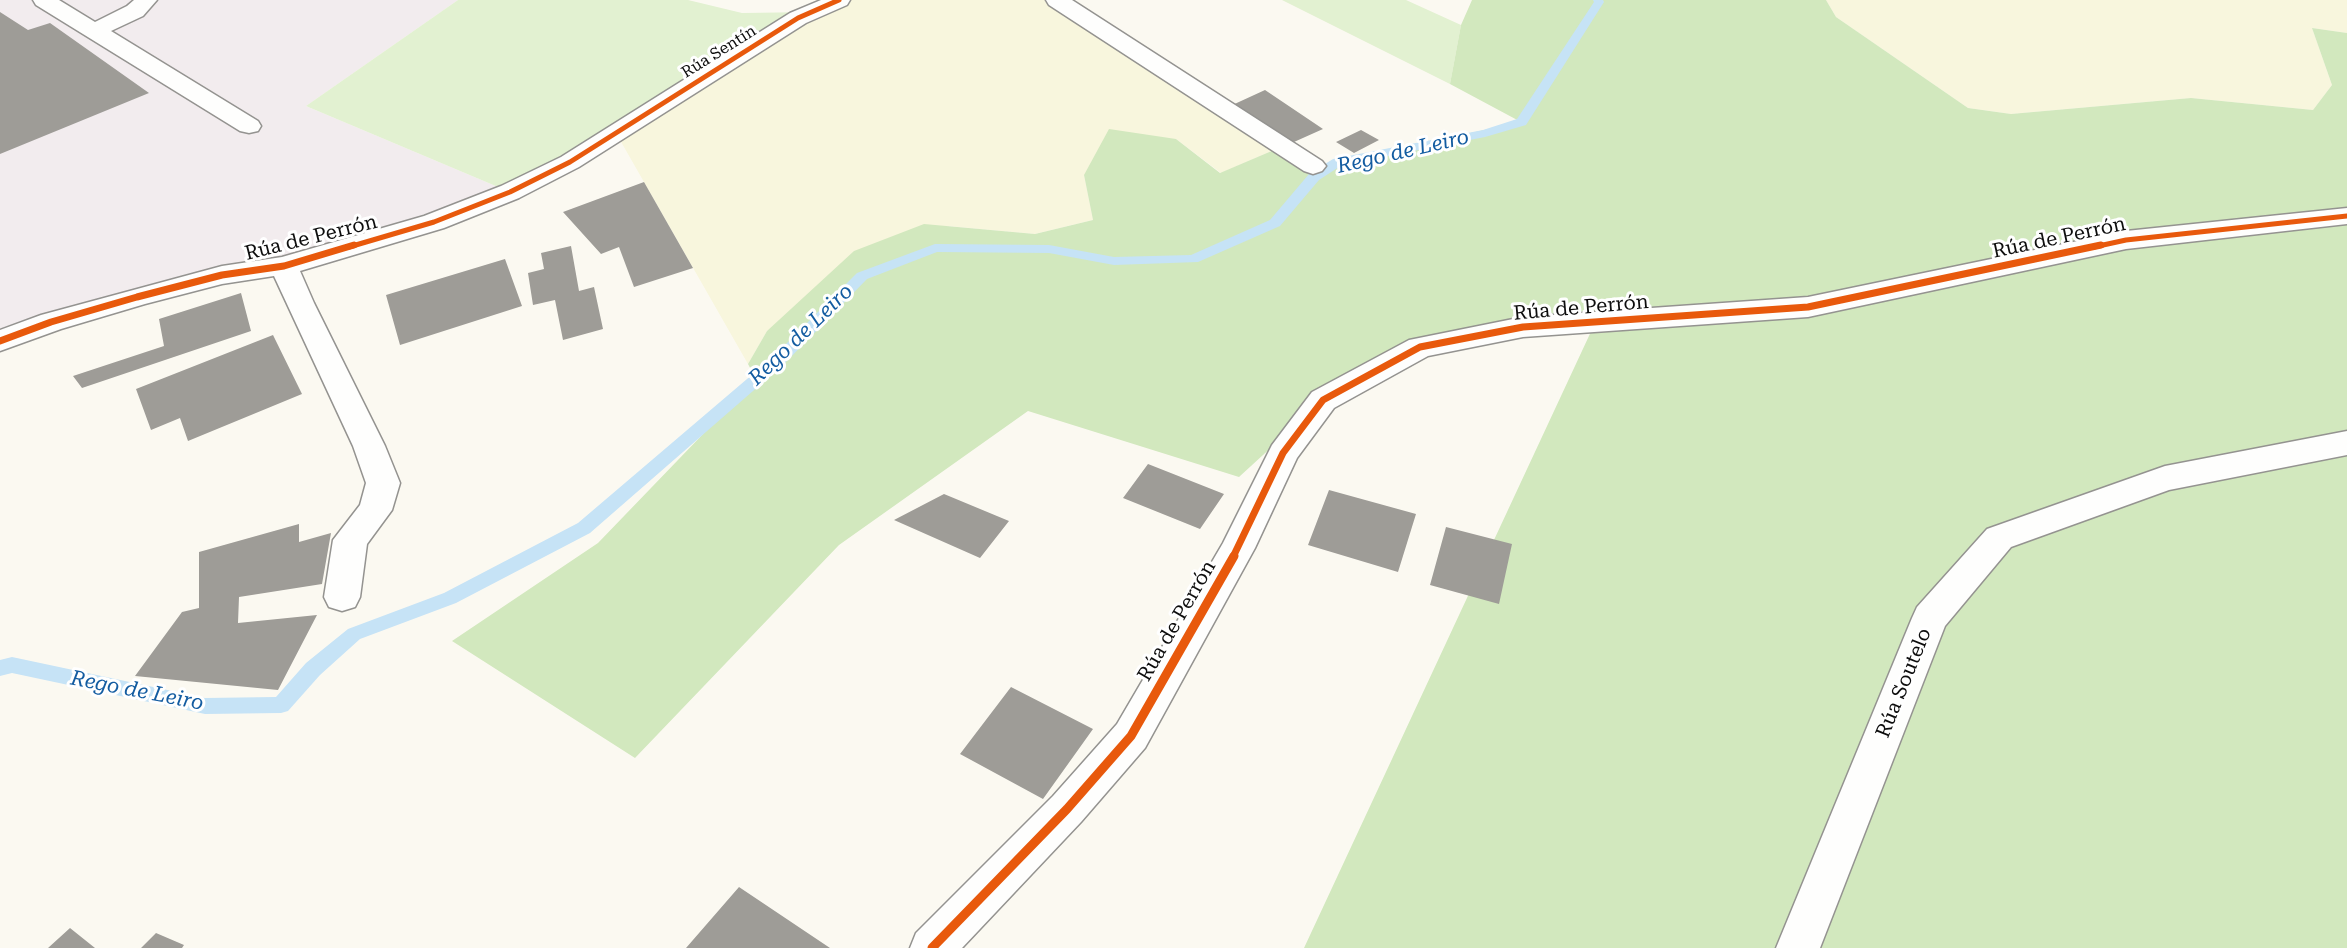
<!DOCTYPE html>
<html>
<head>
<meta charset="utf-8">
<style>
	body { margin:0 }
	canvas { display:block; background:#fbf9f1 }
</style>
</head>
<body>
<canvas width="2347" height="948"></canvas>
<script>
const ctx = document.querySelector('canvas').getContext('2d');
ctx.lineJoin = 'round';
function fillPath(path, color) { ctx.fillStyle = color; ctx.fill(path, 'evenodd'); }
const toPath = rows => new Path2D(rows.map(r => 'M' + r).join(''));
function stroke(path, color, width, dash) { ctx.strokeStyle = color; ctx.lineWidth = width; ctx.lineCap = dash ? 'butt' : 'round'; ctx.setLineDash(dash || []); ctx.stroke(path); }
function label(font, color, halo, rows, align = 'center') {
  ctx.font = font + ' "Roboto Serif",serif'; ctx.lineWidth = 6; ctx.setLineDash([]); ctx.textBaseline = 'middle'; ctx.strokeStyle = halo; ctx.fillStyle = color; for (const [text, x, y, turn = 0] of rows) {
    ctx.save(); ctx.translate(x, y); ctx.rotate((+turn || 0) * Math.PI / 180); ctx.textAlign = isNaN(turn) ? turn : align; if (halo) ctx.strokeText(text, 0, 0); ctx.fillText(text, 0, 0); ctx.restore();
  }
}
fillPath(toPath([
	[0,0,458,0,306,106,510,192,0,341]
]), '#f2ecee');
fillPath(toPath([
	[845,0,1046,0,1274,150,1221,173,1176,139,1084,175,1093,220,1035,234,947,226,767,331,748,364,616,133],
	[1826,0,2347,0,2347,33,2312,28,2332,85,2313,110,2191,98,2011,114,1968,108,1836,17]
]), '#f8f6dd');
fillPath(toPath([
	[458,0,688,0,742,13,813,12,510,192,306,106],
	[1282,0,1406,0,1461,25,1450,84]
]), '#e2f1d1');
fillPath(toPath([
	[1472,0,1826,0,1836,17,1968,108,2011,114,2191,98,2313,110,2332,85,2312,28,2347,33,2347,948,1304,948,1595,323,1420,347,1323,400,1239,477,1028,411,839,545,635,758,452,641,598,543,756,379,748,364,767,331,854,251,924,224,1035,234,1093,220,1084,175,1109,129,1176,139,1220,173,1274,150,1314,177,1338,162,1521,122,1450,84,1461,25]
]), '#d2e8be');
fillPath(toPath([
	[1593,0,1603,0,1604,2,1526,125,1485,137,1342,165,1319,180,1280,226,1198,262,1114,265,1049,253,937,252,867,279,784,364,590,533,456,603,360,639,320,675,288,711,281,713,205,714,12,673,0,676,0,660,12,657,205,698,276,697,306,663,348,629,444,593,578,523,774,356,857,273,935,244,1049,245,1114,257,1191,255,1270,220,1309,174,1333,159,1483,130,1517,119,1594,2,1593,0]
]), '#c6e3f6');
fillPath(toPath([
	[0,12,28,30,50,23,149,93,0,154],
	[1265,90,1323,129,1285,146,1228,107],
	[1361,130,1379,140,1354,153,1336,142],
	[644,182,693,268,634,287,619,247,601,254,563,212],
	[571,246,579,291,594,287,603,329,563,340,555,300,533,305,528,273,544,269,541,253],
	[505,259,522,306,400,345,386,295],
	[241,293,251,331,82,388,73,376,164,346,159,319],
	[273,335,302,394,188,441,180,418,151,430,136,389],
	[1148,464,1224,494,1200,529,1123,498],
	[1329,490,1416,514,1398,572,1308,545],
	[944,494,1009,521,980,558,894,520],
	[299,524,299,542,331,533,322,584,239,597,238,623,317,615,278,690,135,676,182,612,199,608,199,552],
	[1446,527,1512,544,1499,604,1430,585],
	[1011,687,1093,729,1043,799,960,754],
	[739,887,830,948,686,948],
	[70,928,95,948,48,948],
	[156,933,184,945,182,948,141,948]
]), '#9e9c97');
const minor = toPath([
	[33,0,59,0,95,22,127,6,134,0,157,0,143,16,111,31,258,121,261,126,258,131,249,133,240,131,36,5,33,0],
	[821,0,850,0,847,5,806,23,579,167,519,198,444,228,300,271,314,303,385,446,400,483,392,510,367,544,360,597,355,607,342,611,329,607,324,597,333,540,360,505,366,483,353,446,274,276,222,284,145,304,61,329,0,351,0,330,41,315,222,266,282,257,424,216,501,186,561,157,790,13,821,0],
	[1046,0,1072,0,1322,161,1326,166,1322,171,1313,174,1304,171,1049,5,1046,0],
	[2347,208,2347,224,2126,249,1808,317,1523,337,1428,356,1334,408,1297,458,1255,548,1145,748,1081,822,962,948,910,948,916,933,1053,796,1117,724,1223,543,1272,445,1312,392,1409,340,1523,317,1808,297,2126,231,2347,208],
	[2347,431,2347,455,2169,490,2011,547,1945,626,1820,948,1776,948,1912,618,1917,607,1987,529,2165,466,2347,431]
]);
stroke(minor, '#949390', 3);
fillPath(minor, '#fefefd');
stroke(toPath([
	[349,247,434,222,510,192,570,162,798,18,839,0],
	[2094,247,2126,240,2347,216]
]), '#e8590c', 5);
stroke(toPath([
	[0,341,51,322,137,297,222,275,284,266,354,245],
	[1233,557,1283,453,1323,400,1420,347,1523,327,1808,307,2101,245]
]), '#e8590c', 7);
stroke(toPath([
	[932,948,1067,809,1131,736,1234,556]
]), '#e8590c', 9);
label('16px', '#0d0d0d', '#fff', [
	["Rúa Sentín",719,52,-32]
]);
label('20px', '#0d0d0d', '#fff', [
	["Rúa de Perrón",311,238,-14],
	["Rúa de Perrón",2059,238,-12],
	["Rúa de Perrón",1581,308,-5],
	["Rúa de Perrón",1177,621,-60],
	["Rúa Soutelo",1904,683,-68]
]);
label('italic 21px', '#135ca1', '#fff', [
	["Rego de Leiro",1403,152,-13],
	["Rego de Leiro",801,335,-44],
	["Rego de Leiro",137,691,11]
]);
</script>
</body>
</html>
